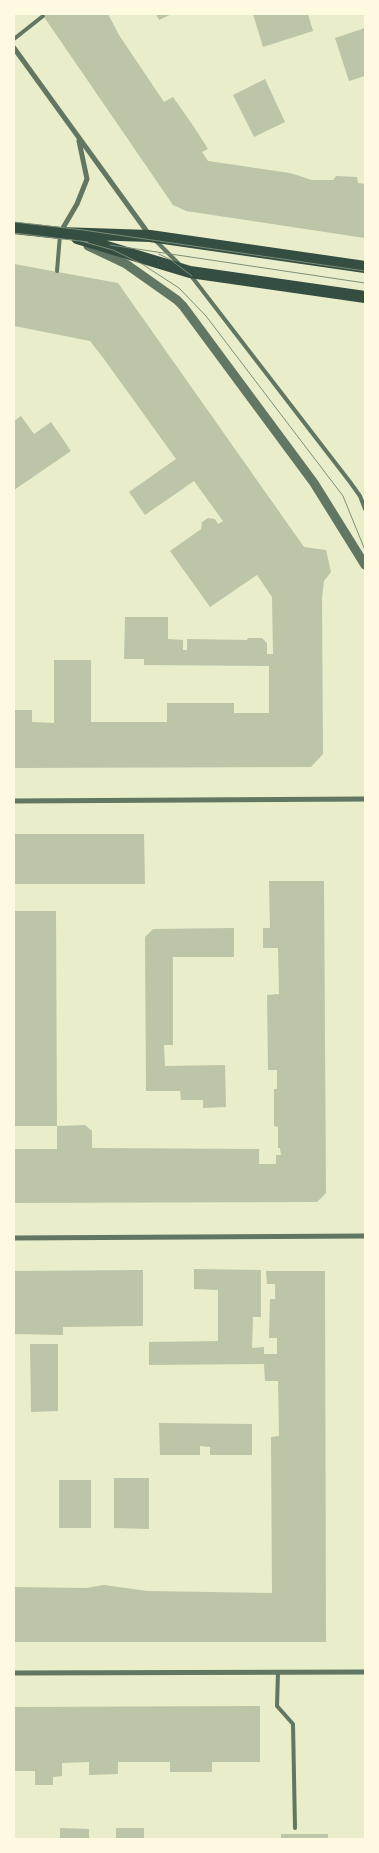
<!DOCTYPE html>
<html>
<head>
<meta charset="utf-8">
<style>
	body { margin:0 }
	#map { position:relative; width:379px; height:1853px; overflow:hidden; background:#e9edc9; font-family:Cabin,sans-serif }
	canvas { display:block }
	.frame { position:absolute; inset:0; border:15px solid #fefae0; pointer-events:none }
</style>
</head>
<body>
<div id="map">
<canvas width="379" height="1853"></canvas>
<div class="frame"></div>
</div>
<script>
const ctx = document.querySelector('canvas').getContext('2d');
ctx.lineJoin = 'round';
function fillPath(path, color) { ctx.fillStyle = color; ctx.fill(path, 'evenodd'); }
const toPath = rows => new Path2D(rows.map(r => 'M' + r).join(''));
function stroke(path, color, width, dash) { ctx.strokeStyle = color; ctx.lineWidth = width; ctx.lineCap = dash ? 'butt' : 'round'; ctx.setLineDash(dash || []); ctx.stroke(path); }
fillPath(toPath([
	[42,14,108,14,119,35,164,102,173,97,194,127,208,149,202,152,208,161,290,173,312,180,333,180,336,176,357,177,358,183,365,184,365,238,186,211,173,205],
	[156,14,172,14,159,20],
	[253,14,308,14,313,31,263,47],
	[365,28,365,76,349,81,335,38],
	[265,79,285,122,254,137,233,95],
	[14,264,118,283,304,547,326,550,331,572,324,581,322,599,323,754,311,767,14,768,14,710,32,710,32,722,54,723,54,660,91,660,91,722,167,722,167,703,234,703,234,713,269,713,269,666,144,665,144,659,124,659,125,617,168,617,168,639,183,640,183,650,187,650,187,639,247,640,248,638,262,638,267,643,267,654,273,654,272,597,257,575,210,607,170,551,201,529,202,522,208,518,215,519,218,524,223,521,194,481,145,515,129,492,176,459,104,359,90,341,14,326],
	[21,416,34,434,51,422,71,451,14,490,14,421],
	[14,834,144,834,145,884,14,884],
	[269,881,324,881,326,1193,317,1202,14,1203,14,1149,57,1149,57,1126,85,1125,92,1131,92,1148,259,1149,259,1164,276,1164,276,1155,281,1155,280,1148,278,1148,278,1127,274,1126,274,1089,277,1089,277,1070,268,1070,267,995,279,994,278,948,263,948,263,928,270,928],
	[14,911,56,911,57,1126,14,1126],
	[234,928,234,957,173,957,173,1045,164,1045,165,1066,225,1065,226,1107,203,1108,203,1100,181,1100,180,1091,146,1091,145,937,153,929],
	[194,1269,261,1270,261,1317,253,1317,252,1348,264,1347,264,1354,277,1354,277,1338,269,1338,270,1299,275,1299,275,1284,267,1284,266,1271,325,1271,326,1642,14,1642,14,1587,86,1588,104,1585,147,1591,272,1593,271,1437,279,1436,278,1381,265,1381,264,1364,149,1365,149,1342,218,1341,218,1290,194,1289],
	[143,1270,143,1326,63,1327,63,1335,14,1334,14,1271],
	[30,1344,58,1344,58,1411,31,1412],
	[159,1423,252,1424,252,1455,210,1455,210,1447,200,1446,200,1455,160,1455],
	[114,1478,149,1478,149,1529,114,1528],
	[59,1480,91,1480,91,1528,59,1528],
	[260,1706,260,1762,212,1762,212,1772,170,1772,170,1762,118,1762,118,1774,89,1775,89,1762,62,1763,62,1776,53,1777,53,1785,35,1785,35,1771,14,1771,14,1707],
	[60,1828,89,1829,89,1839,60,1839],
	[116,1828,144,1828,144,1839,116,1839],
	[281,1834,328,1834,328,1839,281,1839]
]), '#bcc5a7');
stroke(toPath([
	[14,39,43,16],
	[155,240,180,265],
	[57,271,60,235],
	[192,277,350,482,360,496,365,509],
	[278,1672,277,1706,293,1724,295,1828]
]), '#617663', 4);
stroke(toPath([
	[14,48,148,233],
	[60,233,77,204,87,179,79,141],
	[14,801,365,799],
	[14,1238,365,1236],
	[14,1673,365,1672]
]), '#617663', 5);
stroke(toPath([
	[88,246,126,264,177,300,183,306,314,483,365,565]
]), '#617663', 9);
stroke(toPath([
	[14,228,60,233,150,236,365,267],
	[77,238,190,272,365,297]
]), '#344e41', 12);
stroke(toPath([
	[14,222,83,230,365,271],
	[14,233,88,242],
	[81,241,113,250,142,264,179,288,206,316,343,496,365,550],
	[110,245,365,283],
	[159,254,171,260,192,276]
]), '#7c8e77', 1);
</script>
</body>
</html>
